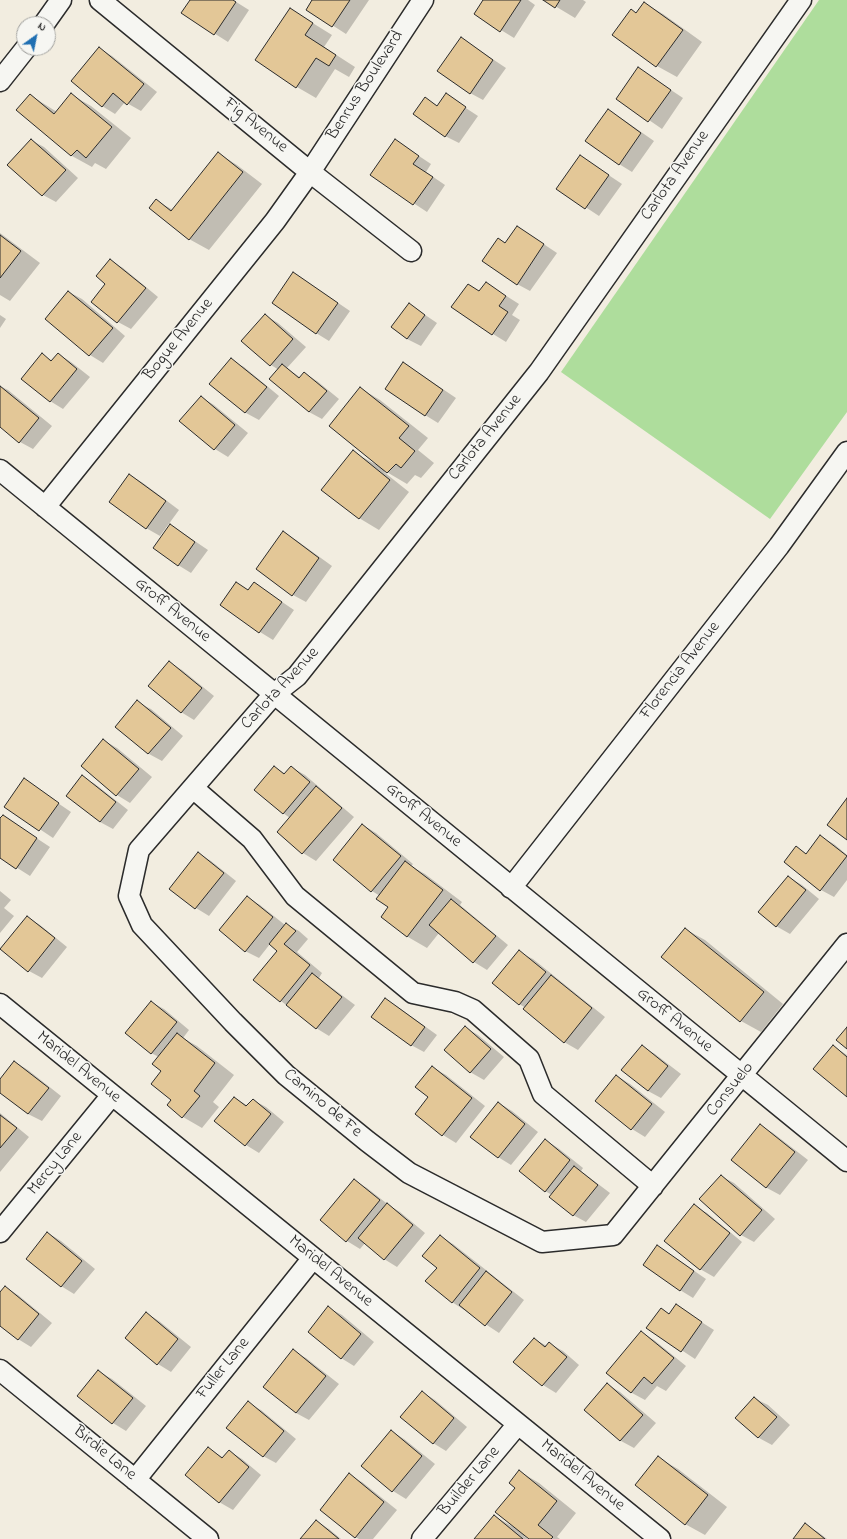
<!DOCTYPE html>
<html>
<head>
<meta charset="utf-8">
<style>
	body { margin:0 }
	#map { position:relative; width:847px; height:1539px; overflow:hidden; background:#f2ede0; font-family:"Indie Flower",sans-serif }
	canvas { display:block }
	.north { position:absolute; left:16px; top:16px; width:40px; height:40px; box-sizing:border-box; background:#f6f6f2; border:1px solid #a5a5a2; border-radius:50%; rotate:33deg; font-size:11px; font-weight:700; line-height:16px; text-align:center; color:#2b2b2b }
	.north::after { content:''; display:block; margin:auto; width:14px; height:18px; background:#1f6fb2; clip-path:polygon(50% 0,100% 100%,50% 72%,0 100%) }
</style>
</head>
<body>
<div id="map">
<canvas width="847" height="1539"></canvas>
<div class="north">N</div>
</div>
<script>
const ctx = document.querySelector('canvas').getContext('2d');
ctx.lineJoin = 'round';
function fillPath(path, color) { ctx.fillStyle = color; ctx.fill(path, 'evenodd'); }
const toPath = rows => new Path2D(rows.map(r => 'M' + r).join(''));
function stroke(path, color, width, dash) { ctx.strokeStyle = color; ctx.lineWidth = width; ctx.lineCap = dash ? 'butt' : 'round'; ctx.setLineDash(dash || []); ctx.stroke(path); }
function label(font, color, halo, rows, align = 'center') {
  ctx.font = font + ' "Indie Flower",sans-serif'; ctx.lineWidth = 3; ctx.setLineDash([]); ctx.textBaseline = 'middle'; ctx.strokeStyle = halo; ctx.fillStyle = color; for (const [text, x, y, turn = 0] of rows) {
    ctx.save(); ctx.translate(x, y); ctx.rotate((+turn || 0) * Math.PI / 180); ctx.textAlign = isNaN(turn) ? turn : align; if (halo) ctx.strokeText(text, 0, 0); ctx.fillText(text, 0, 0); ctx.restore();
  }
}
fillPath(toPath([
	[819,0,847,0,847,412,770,519,561,372]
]), '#aedd9c');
fillPath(toPath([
	[191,0,233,0,249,10,228,42,182,13],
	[314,0,369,0,346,34,307,9],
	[484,0,528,0,535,5,514,38,475,14],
	[545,0,583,0,586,2,575,18],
	[644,3,663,14,702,42,677,77,657,66,614,35,636,13],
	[290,9,332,35,324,47,355,67,349,77,335,69,316,98,297,87],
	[461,38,506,68,483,100,470,93],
	[99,48,112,56,157,92,141,111,125,102,115,114,102,106],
	[638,68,683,98,662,129,617,98],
	[30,95,57,112,72,95,91,106,131,138,106,169,95,163,92,167,72,156,18,110],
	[446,95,478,116,459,143,445,136,425,98,438,106],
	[608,111,621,118,654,141,632,172,619,164],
	[31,140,44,147,78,178,56,202,43,195],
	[395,140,431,164,426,172,445,185,427,212,371,175],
	[218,153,237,165,262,184,209,250,189,239,157,201,173,210],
	[580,156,622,184,599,216,558,189],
	[518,227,557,253,530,291,517,284,499,239,506,243],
	[0,233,40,263,10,301,0,295],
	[110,260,123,268,158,297,131,329,118,322,92,301,106,284],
	[294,273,350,311,329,341,316,333],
	[486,283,519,304,512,315,520,320,506,342,493,334,480,292],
	[69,292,82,299,125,336,103,363,90,355,46,319],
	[409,304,437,323,421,346,407,339,392,327],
	[0,315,6,319,0,328],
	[265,315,278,323,306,347,287,368,301,378,304,373,317,381,339,399,322,419,309,412,279,370,271,365],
	[58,354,71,362,90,377,63,409,50,401,42,355,53,361],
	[231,360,244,367,279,396,259,420,246,413,211,384],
	[404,363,456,398,438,423,425,415],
	[0,386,8,390,52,426,33,449,20,442,0,426],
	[360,388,380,400,428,438,418,450,434,463,421,478,415,475,407,484,385,471,384,472,409,492,379,530,359,518,353,452,377,465,377,464],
	[201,397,214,405,248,433,228,457,215,449,181,421],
	[130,475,143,483,179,510,160,536,146,528],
	[171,525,208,550,191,573,178,565],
	[283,533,296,540,332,566,306,602,293,595],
	[254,583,294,610,273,640,260,632,249,591],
	[169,662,182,670,214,696,194,720,181,712],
	[137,702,151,709,183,736,162,761,149,754,116,727],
	[103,740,117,748,152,777,130,803,117,795,82,766],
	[274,767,286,774,291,767,305,775,354,817,316,861,303,853,278,832,290,818,283,813],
	[82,777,95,784,128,810,113,829,100,822],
	[24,780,71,812,53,838,5,806],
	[3,816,50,847,30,876,0,857,0,820],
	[363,825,376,833,413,864,411,866,425,874,462,902,460,905,508,945,487,970,474,962,439,933,427,948,408,937,382,917,389,907,380,896,372,891,334,860],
	[821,837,834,844,847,855,847,880,834,897,821,890,796,847,807,854],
	[198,853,211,861,236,881,209,916,196,908],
	[788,877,802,885,819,899,790,934,776,926],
	[0,891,11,900,4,908,14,916,0,933],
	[247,897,260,905,285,925,286,924,299,931,308,939,297,952,322,973,319,978,355,1005,329,1036,316,1028,281,1001,278,951,270,944,259,958,245,951],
	[27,917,40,925,67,947,42,978,29,971,2,949],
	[685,929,705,940,783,1004,761,1032,741,1021,662,957],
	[519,952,533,959,605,1017,578,1050,564,1042,526,1008,519,1004],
	[385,999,398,1007,437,1035,424,1052,411,1045],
	[151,1002,164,1009,189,1030,183,1038,197,1046,234,1075,213,1102,219,1107,202,1128,183,1117,173,1100,159,1057,151,1053],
	[465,1027,478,1035,504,1057,484,1080,470,1072],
	[642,1046,655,1054,681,1074,661,1098,648,1091],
	[833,1046,847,1055,847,1096],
	[15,1062,28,1070,61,1096,42,1121,28,1114,0,1091,0,1081],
	[432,1067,446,1075,485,1106,456,1143,443,1135,416,1114,429,1097],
	[617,1076,630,1084,665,1112,645,1137,632,1129,596,1101],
	[235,1098,248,1106,253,1100,266,1107,284,1122,259,1153,246,1145,216,1121],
	[499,1103,512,1111,538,1132,511,1165,498,1157],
	[0,1113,29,1137,0,1172],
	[760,1125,773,1133,808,1160,780,1195,767,1188,732,1160],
	[545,1140,558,1148,583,1168,581,1171,610,1193,586,1222,573,1215,552,1195,545,1191],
	[721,1176,734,1183,775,1219,754,1242,741,1235],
	[354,1180,367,1188,390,1206,400,1212,425,1233,397,1267,384,1259,365,1243,360,1249,347,1241],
	[694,1206,707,1213,742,1242,714,1277,700,1269],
	[48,1233,61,1241,95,1269,74,1294,61,1286],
	[440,1236,453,1244,524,1300,499,1333,452,1302,438,1268],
	[658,1246,706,1279,693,1298,680,1290],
	[5,1287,18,1295,52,1323,31,1347,18,1339,0,1324,0,1293],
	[676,1306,714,1330,695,1359,648,1328,661,1309,670,1314],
	[329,1308,342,1315,374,1342,354,1366,341,1358],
	[146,1313,159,1321,191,1347,171,1372,158,1364],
	[641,1332,654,1340,686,1366,666,1391,657,1386,645,1400,632,1393,608,1373],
	[534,1339,547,1346,550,1344,563,1351,579,1365,556,1393,543,1385,515,1362],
	[293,1351,306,1358,339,1384,309,1420,296,1413],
	[98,1371,112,1379,146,1406,126,1431,113,1423,78,1396],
	[607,1384,620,1392,656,1423,634,1448,621,1441,585,1410],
	[422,1392,435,1400,467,1427,446,1451,433,1443],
	[754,1398,768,1405,790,1425,772,1445,759,1438,737,1418],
	[248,1403,261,1410,296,1439,276,1463,263,1456],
	[391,1431,404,1439,435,1464,406,1499,393,1491,362,1466],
	[209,1449,224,1458,229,1451,242,1459,261,1475,233,1510,219,1502],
	[659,1458,678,1469,727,1507,705,1535,685,1524],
	[519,1471,539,1483,576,1513,557,1537,560,1539,531,1539,526,1535,524,1536,528,1539,475,1539,494,1516,517,1529,517,1528],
	[349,1475,362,1482,397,1510,373,1539,359,1539,355,1537],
	[316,1521,329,1529,341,1539,301,1539],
	[805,1525,818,1532,827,1539,794,1539]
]), '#0003');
const building = toPath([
	[190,0,233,0,236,2,214,35,181,13,190,0],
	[312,0,350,0,332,27,306,10,312,0],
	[483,0,521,0,500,32,474,14,483,0],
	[543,0,560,0,555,8,543,0],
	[644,2,683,30,656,67,612,35,631,9,636,13,644,2],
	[290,8,313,23,305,35,336,55,329,66,316,58,296,88,255,60,290,8],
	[461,37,493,60,470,94,437,71,461,37],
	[99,47,144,84,127,105,113,93,102,107,71,81,99,47],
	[638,67,671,90,648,122,616,99,638,67],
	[71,93,112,127,86,158,77,150,71,156,16,110,30,94,54,114,71,93],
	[446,93,466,107,445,137,413,114,425,97,437,106,446,93],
	[608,109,641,133,619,165,585,141,608,109],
	[31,139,66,170,42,196,7,165,31,139],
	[395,139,419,156,413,164,433,177,413,205,370,175,395,139],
	[218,152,243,172,189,240,149,208,156,199,171,211,218,152],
	[580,155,609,175,585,209,556,189,580,155],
	[517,226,544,244,517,285,482,261,498,238,505,243,517,226],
	[0,235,21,251,0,278,0,235],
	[110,259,146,288,117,323,91,302,105,284,96,276,110,259],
	[293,272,338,303,316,334,272,303,293,272],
	[486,282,506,296,499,306,508,312,492,335,451,307,468,284,479,291,486,282],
	[68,291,113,328,89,356,45,319,68,291],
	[409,303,425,315,407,339,391,327,409,303],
	[265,314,293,339,270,366,241,341,265,314],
	[42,353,51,361,58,353,77,369,50,402,21,379,42,353],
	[231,358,267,387,245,413,209,384,231,358],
	[403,362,443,390,425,416,385,389,403,362],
	[282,364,299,378,304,372,327,391,309,412,269,379,282,364],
	[0,386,39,418,19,443,0,427,0,386],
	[360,387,409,426,399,438,415,451,401,468,396,464,387,473,329,426,360,387],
	[201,396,235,425,214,450,179,421,201,396],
	[353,450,390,480,359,519,321,490,353,450],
	[129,474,166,501,146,529,109,502,129,474],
	[170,524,195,542,178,566,153,548,170,524],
	[283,531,319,558,292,596,256,569,283,531],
	[236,582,248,590,254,582,282,602,259,633,220,605,236,582],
	[169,661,202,688,181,713,148,686,169,661],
	[137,700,171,728,148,754,115,727,137,700],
	[103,739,139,769,116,796,81,766,103,739],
	[274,766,284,774,291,766,310,782,283,814,254,790,274,766],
	[82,775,116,802,100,822,66,796,82,775],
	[24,778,59,803,39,831,4,807,24,778],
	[316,786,342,808,302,854,277,832,316,786],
	[847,798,847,840,827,825,847,798],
	[3,815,37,838,16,869,0,858,0,818,3,815],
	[362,824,401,856,371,892,333,860,362,824],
	[820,835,847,856,820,891,784,862,796,846,806,854,820,835],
	[198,852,224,873,195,909,169,889,198,852],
	[405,861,443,890,407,937,381,917,388,907,376,899,405,861],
	[788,876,806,890,776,927,758,912,788,876],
	[247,896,273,917,245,952,219,930,247,896],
	[451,899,496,936,473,963,429,925,451,899],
	[27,916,55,938,28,972,0,949,27,916],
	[286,923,296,931,284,944,310,965,280,1002,253,980,277,951,269,944,286,923],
	[685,928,764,992,740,1022,661,957,685,928],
	[519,950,546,972,519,1005,492,983,519,950],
	[312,973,342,997,316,1029,286,1005,312,973],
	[551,975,592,1008,564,1043,523,1009,551,975],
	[385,998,425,1027,411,1046,371,1017,385,998],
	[151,1001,177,1022,151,1054,125,1033,151,1001],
	[465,1026,491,1049,470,1073,444,1050,465,1026],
	[847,1027,847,1049,836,1040,847,1027],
	[177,1033,215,1063,194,1091,200,1096,182,1118,167,1105,171,1100,151,1084,161,1071,152,1064,177,1033],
	[642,1045,668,1066,648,1091,621,1070,642,1045],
	[833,1045,847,1057,847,1097,813,1069,833,1045],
	[14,1061,49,1088,28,1114,0,1093,0,1079,14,1061],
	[432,1066,472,1098,442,1136,415,1114,428,1097,415,1087,432,1066],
	[616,1075,652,1104,631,1130,595,1101,616,1075],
	[234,1097,246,1106,253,1099,271,1114,245,1146,214,1121,234,1097],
	[498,1102,525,1124,498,1158,470,1137,498,1102],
	[0,1115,17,1128,0,1148,0,1115],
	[760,1124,795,1152,766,1188,731,1160,760,1124],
	[545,1139,570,1160,545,1192,519,1171,545,1139],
	[574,1166,598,1185,573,1216,549,1197,574,1166],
	[721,1175,762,1210,740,1236,699,1199,721,1175],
	[354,1179,380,1200,346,1242,320,1220,354,1179],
	[387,1203,413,1225,384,1260,358,1238,387,1203],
	[694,1204,730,1233,700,1270,664,1241,694,1204],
	[47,1232,82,1261,61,1287,26,1259,47,1232],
	[440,1235,480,1268,452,1303,425,1281,437,1268,422,1256,440,1235],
	[657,1245,694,1271,680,1291,643,1265,657,1245],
	[486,1271,512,1292,485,1326,459,1305,486,1271],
	[5,1286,39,1314,18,1340,0,1326,0,1292,5,1286],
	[676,1304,702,1322,681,1352,646,1328,661,1308,669,1314,676,1304],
	[328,1306,361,1334,341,1359,308,1332,328,1306],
	[146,1312,178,1339,157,1365,125,1338,146,1312],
	[641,1331,674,1358,652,1384,644,1377,631,1393,606,1373,641,1331],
	[534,1338,545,1347,549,1342,567,1357,542,1386,513,1362,534,1338],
	[293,1349,326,1376,296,1413,263,1387,293,1349],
	[98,1370,133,1398,112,1424,77,1396,98,1370],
	[607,1383,643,1415,620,1441,584,1410,607,1383],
	[422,1391,454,1418,433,1444,400,1417,422,1391],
	[754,1397,777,1417,758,1438,735,1418,754,1397],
	[248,1401,284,1431,263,1457,226,1428,248,1401],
	[391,1430,422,1456,392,1492,361,1466,391,1430],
	[208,1447,222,1458,229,1450,249,1467,219,1503,185,1475,208,1447],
	[658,1456,708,1495,685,1525,635,1485,658,1456],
	[519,1470,557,1501,538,1525,553,1537,551,1539,529,1539,495,1512,515,1488,509,1483,519,1470],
	[349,1473,384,1502,355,1538,320,1510,349,1473],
	[494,1515,523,1539,474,1539,494,1515],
	[316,1520,339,1539,300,1539,316,1520],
	[805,1523,825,1539,793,1539,805,1523]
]);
fillPath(building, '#e3c797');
stroke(building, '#2b2b2b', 1);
const minor = toPath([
	[100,0,310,172,411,251],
	[801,0,539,372,297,676,274,694,139,850,129,896,142,925,233,1022,286,1075,367,1141,409,1173,542,1242,613,1235,847,944],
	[44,24,61,0],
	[0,81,26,48],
	[0,470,847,1161],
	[45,507,275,221,310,172,423,0],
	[193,788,252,839,295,896,413,993,455,1002,473,1010,529,1059,543,1094,653,1186],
	[511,888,779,546,847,452],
	[0,1004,660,1539],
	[0,1232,112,1095],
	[0,1370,208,1539],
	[135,1480,313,1258],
	[422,1539,518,1424]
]);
stroke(minor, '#2b2b2b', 23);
stroke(minor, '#f6f6f2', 20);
label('17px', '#2b2b2b', '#f6f6f2', [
	["Benrus Boulevard",366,86,-57],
	["Fig Avenue",255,126,39],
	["Carlota Avenue",676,176,-55],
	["Bogue Avenue",179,340,-51],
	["Carlota Avenue",486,438,-51],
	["Groff Avenue",172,611,39],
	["Florencia Avenue",681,671,-52],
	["Carlota Avenue",281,689,-47],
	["Groff Avenue",423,816,39],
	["Groff Avenue",674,1021,39],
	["Maridel Avenue",78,1068,39],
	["Consuelo",731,1090,-51],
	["Camino de Fe",322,1104,40],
	["Mercy Lane",56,1164,-51],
	["Maridel Avenue",330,1272,39],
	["Fuller Lane",224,1369,-51],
	["Birdie Lane",104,1454,39],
	["Maridel Avenue",582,1476,39],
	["Builder Lane",470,1482,-50]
]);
</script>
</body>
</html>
